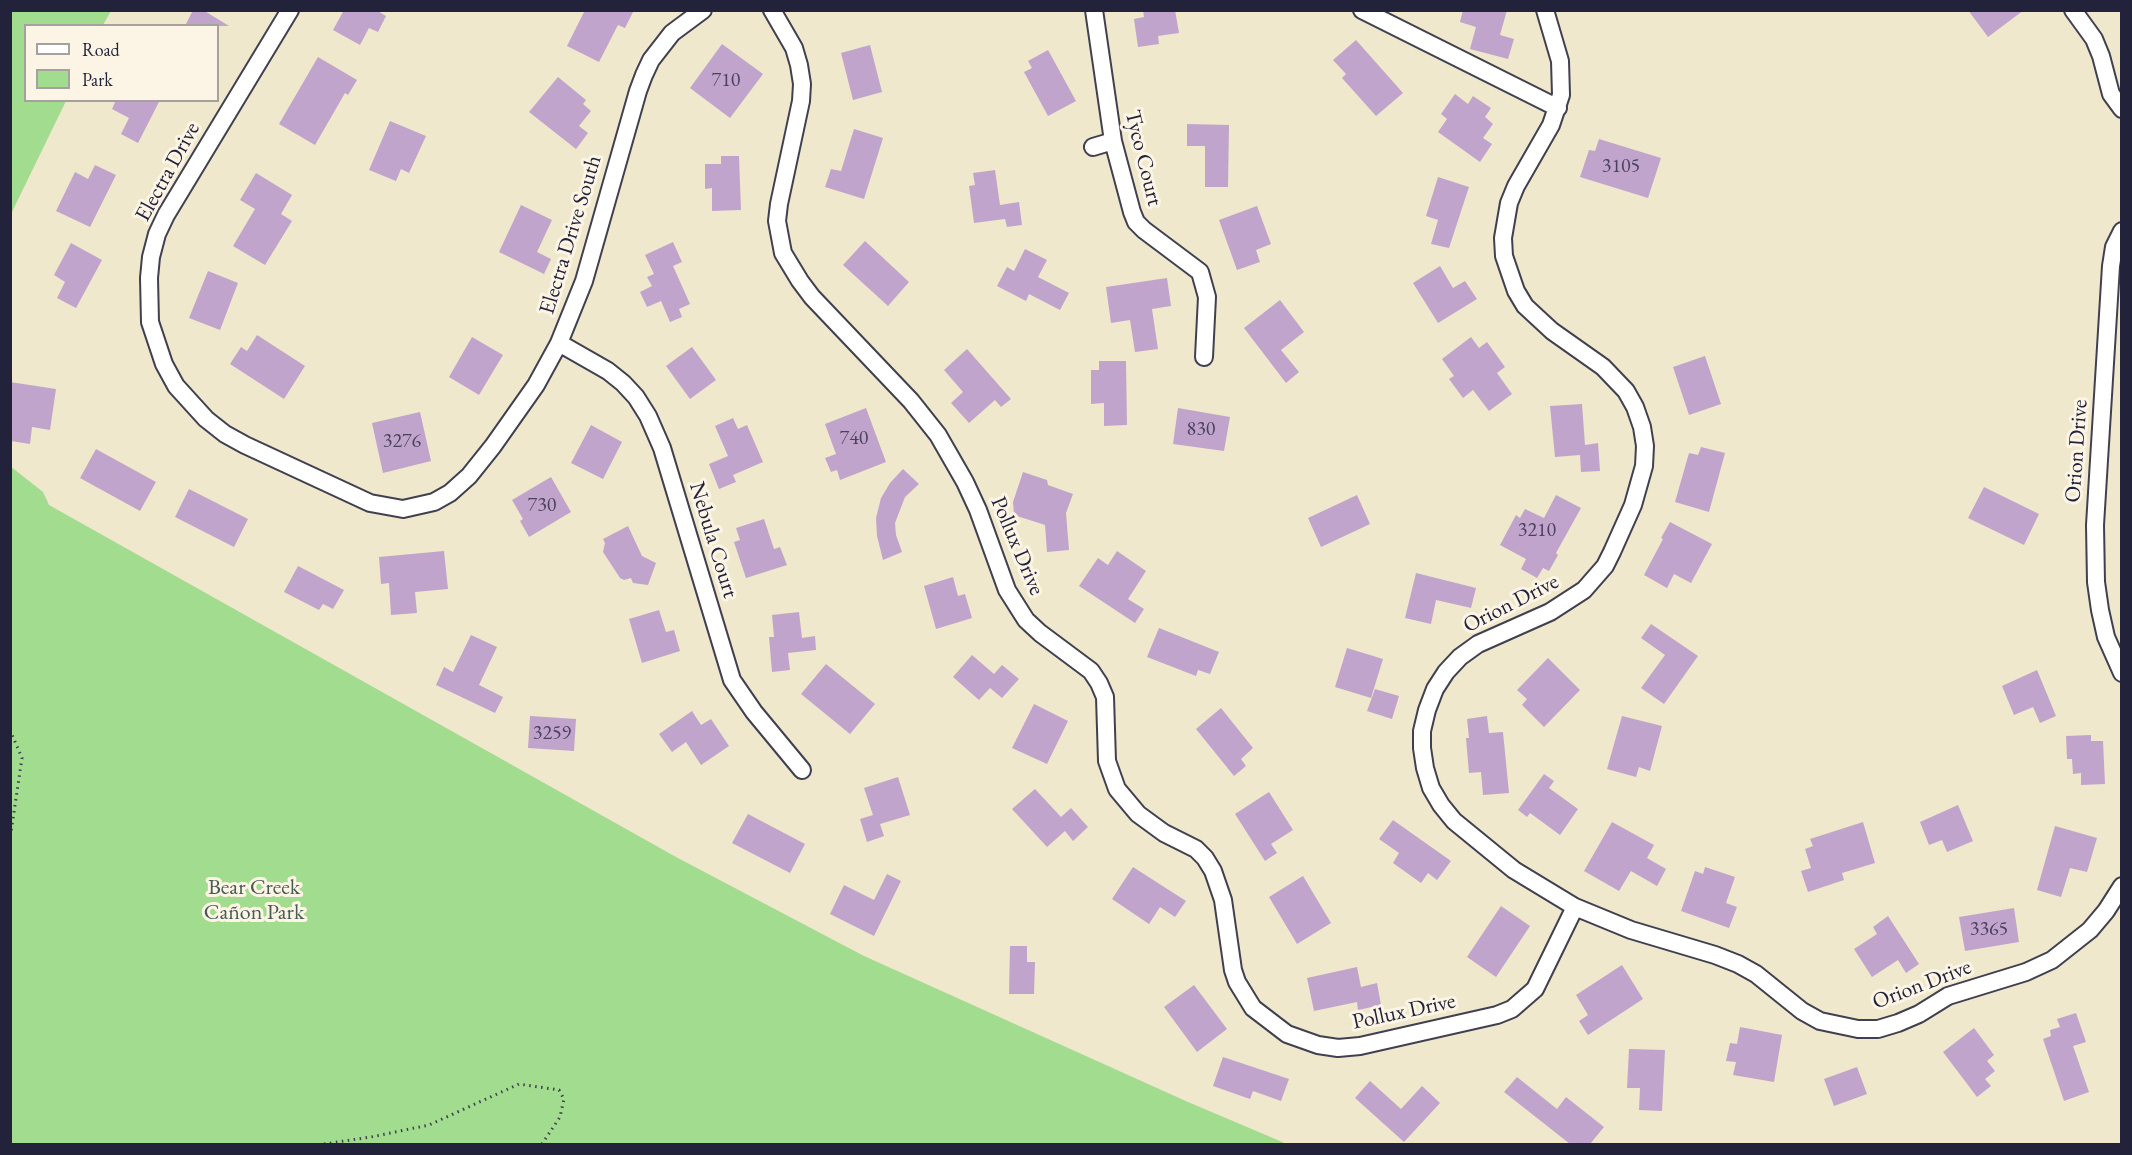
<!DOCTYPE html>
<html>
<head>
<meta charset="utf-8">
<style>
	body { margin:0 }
	#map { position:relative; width:2132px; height:1155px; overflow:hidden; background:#efe8cc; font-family:"EB Garamond",serif }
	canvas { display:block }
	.frame { position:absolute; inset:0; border:12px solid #22223b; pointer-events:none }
	.legend { position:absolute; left:24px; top:24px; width:195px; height:78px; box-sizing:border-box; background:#fcf5e5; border:2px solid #a5a1a1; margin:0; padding:8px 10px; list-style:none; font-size:18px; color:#22223b }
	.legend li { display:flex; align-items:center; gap:12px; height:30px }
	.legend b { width:30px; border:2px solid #a5a1a1 }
</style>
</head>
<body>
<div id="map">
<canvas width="2132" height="1155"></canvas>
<div class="frame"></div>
<ul class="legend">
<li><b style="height:8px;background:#fff"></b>Road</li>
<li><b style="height:16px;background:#a1dc8f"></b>Park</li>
</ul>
</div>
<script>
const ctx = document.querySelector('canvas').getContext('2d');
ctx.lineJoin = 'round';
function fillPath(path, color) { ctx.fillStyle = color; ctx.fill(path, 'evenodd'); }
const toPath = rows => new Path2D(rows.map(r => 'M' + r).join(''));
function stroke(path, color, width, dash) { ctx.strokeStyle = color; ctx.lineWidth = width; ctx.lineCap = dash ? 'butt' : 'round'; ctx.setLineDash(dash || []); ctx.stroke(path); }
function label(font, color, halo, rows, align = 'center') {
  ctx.font = font + ' "EB Garamond",serif'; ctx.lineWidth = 6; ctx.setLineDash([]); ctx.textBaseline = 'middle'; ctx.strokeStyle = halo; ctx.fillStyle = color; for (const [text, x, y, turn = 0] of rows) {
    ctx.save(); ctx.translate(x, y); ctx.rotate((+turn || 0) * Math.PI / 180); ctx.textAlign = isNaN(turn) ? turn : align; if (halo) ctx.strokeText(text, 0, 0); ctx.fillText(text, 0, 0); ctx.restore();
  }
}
fillPath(toPath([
	[11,10,111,11,103,25,26,26,26,100,66,101,11,214],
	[10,466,43,492,49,505,676,857,864,956,1188,1102,1287,1144,11,1144]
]), '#a1dc8f');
fillPath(toPath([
	[193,10,203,10,229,26,185,26],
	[344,10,376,10,386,16,378,32,369,28,360,45,333,30],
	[585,10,634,10,625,28,618,25,599,62,567,46],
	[1143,10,1175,10,1179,33,1158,36,1159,44,1138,47,1134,19,1144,17],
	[1463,10,1507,10,1500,35,1514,39,1508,59,1470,49,1476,27,1460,22],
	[1968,10,2024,10,1988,37],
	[1356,40,1403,93,1376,116,1342,78,1346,74,1333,60],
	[722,44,763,74,730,118,690,88],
	[870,45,882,92,853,100,841,53],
	[1048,50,1076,101,1048,116,1024,72,1032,68,1028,61],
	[318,57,357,80,348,95,345,93,315,145,279,124],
	[558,77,586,100,583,104,591,111,579,126,588,133,576,149,529,112],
	[1455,94,1468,104,1473,96,1491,108,1485,117,1493,124,1483,138,1492,144,1480,162,1438,132,1447,119,1441,114],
	[116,100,160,100,138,143,121,134,129,118,112,109],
	[390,121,426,136,409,173,401,169,396,181,369,170],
	[1187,124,1229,125,1228,187,1205,187,1205,146,1187,146],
	[854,129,883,138,864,199,825,187,831,169,841,171],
	[1599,139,1661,158,1648,198,1580,177,1589,150,1595,151],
	[721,156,739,156,741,210,712,211,712,188,705,189,705,164,721,164],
	[95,165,116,175,90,227,56,211,75,172,88,179],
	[995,170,1000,205,1019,202,1022,225,1007,227,1005,219,974,223,969,186,975,185,973,173],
	[256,173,292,195,281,214,292,221,265,265,233,246,255,209,240,200],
	[1438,177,1469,187,1449,248,1431,244,1438,220,1426,216],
	[521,205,552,220,537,252,551,259,544,274,499,252],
	[1257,206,1271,244,1256,250,1260,262,1237,270,1219,220],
	[865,241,909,282,888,306,843,265],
	[673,242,682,262,673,266,690,304,679,309,682,317,670,322,661,301,647,307,640,292,652,286,647,277,654,274,645,255],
	[71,243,102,260,76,308,57,298,65,282,54,275],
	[1025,249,1047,260,1038,277,1069,293,1060,310,1029,294,1026,301,997,286,1007,267,1014,271],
	[1440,266,1453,288,1465,281,1477,299,1438,323,1413,283],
	[208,271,238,283,220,330,189,318],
	[1167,278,1171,306,1152,309,1158,349,1135,352,1130,320,1111,323,1106,287],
	[1280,300,1304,332,1281,350,1299,372,1286,383,1244,328],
	[257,335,305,366,284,399,230,364,241,347,247,351],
	[472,337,503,355,479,395,449,377],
	[1471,337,1479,348,1487,342,1505,367,1497,373,1512,394,1489,411,1473,390,1463,398,1449,379,1454,376,1442,359],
	[692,347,716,380,690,399,666,366],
	[967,349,1011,399,1001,407,995,400,969,423,951,403,963,392,944,370],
	[1705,356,1721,404,1689,415,1673,367],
	[1099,361,1126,361,1127,425,1104,426,1104,403,1091,404,1091,370,1099,370],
	[10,382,56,389,50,430,32,427,30,444,11,441,12,429,10,429],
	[1582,404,1585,445,1598,443,1600,471,1581,472,1580,455,1555,457,1550,406],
	[866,408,886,462,840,480,837,470,831,472,825,458,836,454,825,424],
	[1178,408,1230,417,1224,451,1173,444],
	[420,412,431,461,383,473,372,423],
	[733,418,738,429,747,425,763,462,733,475,736,482,719,489,709,464,728,456,715,426],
	[591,425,622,442,603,479,571,463],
	[1701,447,1725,453,1709,512,1675,502,1689,453,1698,455],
	[96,449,156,482,140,511,80,478],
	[903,469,919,484,905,497,895,523,896,535,902,552,883,560,877,536,876,518,881,498,890,483],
	[1023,472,1047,480,1048,485,1073,494,1066,513,1069,550,1047,552,1045,525,1014,515,1013,502],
	[551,477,571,512,529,537,520,521,523,519,512,500],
	[1984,487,2039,514,2024,545,1968,518],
	[189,489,248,519,234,547,175,517],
	[1357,495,1370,524,1321,547,1308,518],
	[1556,495,1581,508,1556,553,1558,555,1549,571,1543,568,1537,578,1521,569,1526,559,1500,545,1516,515,1520,518,1525,509,1544,518],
	[764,519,774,549,780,547,787,565,746,578,734,542,740,540,736,528],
	[1670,522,1712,544,1691,583,1674,574,1667,588,1644,575,1663,539,1661,538],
	[628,526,642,556,656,563,648,585,633,583,631,578,624,580,620,578,603,552,605,543,603,539],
	[444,551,448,589,415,592,417,613,391,615,389,583,381,584,379,557],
	[1117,551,1146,571,1128,599,1144,609,1135,623,1079,586,1098,558,1108,565],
	[298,566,344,590,333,609,323,604,319,610,284,592],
	[1416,573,1476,588,1471,608,1436,600,1431,624,1405,618],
	[953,577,958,596,965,594,972,618,936,629,924,586],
	[659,610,666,632,674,630,680,651,642,663,629,619],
	[799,612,802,638,815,636,816,650,788,653,790,670,772,672,769,637,774,637,772,615],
	[1651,624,1698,656,1664,704,1641,688,1665,655,1641,638],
	[1159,628,1219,652,1210,674,1198,670,1196,676,1147,657],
	[471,635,497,647,479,685,503,697,495,713,436,685,444,667,453,672],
	[1347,648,1383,659,1371,698,1335,687],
	[972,655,994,674,1002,665,1019,679,1002,698,990,688,979,700,953,677],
	[1548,658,1580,690,1544,727,1522,705,1527,699,1517,690],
	[826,664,875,704,850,734,801,694],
	[2037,670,2056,716,2040,723,2033,707,2014,715,2002,686],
	[1375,689,1399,696,1392,719,1367,711],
	[1034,704,1068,721,1047,764,1012,748],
	[1221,708,1253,748,1241,759,1246,766,1234,776,1196,729],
	[692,711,701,725,711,719,729,746,701,765,686,742,672,752,659,734],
	[530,716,576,719,574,751,528,748],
	[1487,716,1489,733,1503,732,1509,793,1483,795,1481,772,1469,773,1466,738,1469,738,1467,719],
	[1622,716,1662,726,1650,771,1639,767,1636,777,1607,769],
	[2091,735,2091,741,2103,741,2105,784,2081,785,2081,773,2073,774,2072,759,2067,759,2066,736],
	[1544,774,1554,781,1549,788,1578,809,1560,835,1530,813,1527,817,1518,810],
	[898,777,910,815,880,824,884,836,867,842,860,819,873,815,864,788],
	[1035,789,1061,817,1071,808,1088,827,1073,841,1065,831,1047,847,1012,809],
	[1269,792,1293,830,1271,844,1277,853,1265,861,1235,814],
	[1958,805,1973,841,1947,852,1942,840,1929,845,1920,822],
	[748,814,805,844,790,873,732,843],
	[1393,820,1451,861,1437,880,1428,873,1421,883,1393,863,1399,853,1379,839],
	[1612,822,1654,845,1647,858,1666,869,1657,886,1631,871,1619,891,1584,871],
	[1863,822,1875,863,1842,873,1844,880,1808,892,1801,871,1811,868,1805,849,1813,846,1810,839],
	[2055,826,2097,838,2087,872,2070,868,2061,897,2037,890],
	[1133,867,1186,901,1175,917,1160,907,1149,924,1112,899],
	[1705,867,1735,877,1726,903,1737,907,1729,928,1681,911,1695,871,1703,874],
	[887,874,901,881,874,936,830,914,844,885,874,900],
	[1303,876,1331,923,1297,944,1269,897],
	[1501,906,1530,926,1496,977,1467,957],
	[2014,908,2019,942,1965,951,1959,917],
	[1888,916,1919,964,1906,973,1898,960,1872,977,1854,949,1877,934,1873,927],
	[1010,946,1027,946,1027,962,1035,962,1034,994,1009,994],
	[1622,965,1643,999,1588,1035,1579,1021,1588,1015,1576,995],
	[1357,967,1361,987,1377,983,1381,1005,1358,1010,1357,1002,1314,1011,1307,978],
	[1194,985,1227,1029,1197,1052,1164,1007],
	[2076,1013,2086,1042,2073,1046,2089,1092,2064,1101,2043,1039,2051,1036,2050,1030,2060,1027,2057,1019],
	[1740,1027,1782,1035,1774,1082,1733,1075,1736,1062,1726,1061,1730,1043,1737,1044],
	[1974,1028,1994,1055,1987,1061,1995,1071,1985,1079,1991,1086,1977,1097,1943,1052],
	[1629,1049,1665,1050,1662,1111,1639,1110,1640,1088,1627,1088],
	[1223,1057,1289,1079,1281,1101,1253,1091,1250,1099,1213,1086],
	[1857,1067,1867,1094,1834,1106,1824,1079],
	[1517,1077,1557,1109,1566,1097,1604,1127,1590,1144,1570,1144,1504,1092],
	[1370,1081,1401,1109,1422,1086,1440,1103,1404,1142,1355,1098]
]), '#c1a4cb');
const street = toPath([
	[290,10,166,215,157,234,151,257,149,278,150,322,164,364,176,386,206,419,225,434,245,445,370,503,403,509,434,502,450,493,469,476,493,446,536,385,559,343,584,281,638,91,644,75,651,60,672,33,703,10],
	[772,10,794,48,799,65,802,84,801,101,779,204,777,221,783,253,800,281,812,297,911,401,938,435,965,482,978,510,1007,590,1026,620,1040,633,1091,671,1099,683,1105,697,1107,761,1117,789,1138,814,1164,833,1196,849,1205,858,1213,871,1223,900,1233,970,1237,982,1253,1008,1287,1034,1318,1045,1338,1048,1360,1046,1497,1015,1512,1009,1535,989,1575,907],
	[1094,10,1113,141,1132,212,1136,222,1144,230,1200,272,1207,297,1204,357],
	[1362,10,1558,108],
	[1545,10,1560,61,1561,95,1551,125,1516,186,1509,203,1503,238,1504,256,1516,291,1525,306,1552,331,1603,367,1626,391,1635,407,1642,427,1645,446,1644,466,1633,505,1612,552,1605,566,1584,590,1550,612,1478,644,1460,657,1446,672,1435,689,1427,710,1422,731,1422,748,1425,768,1431,788,1441,805,1454,821,1514,870,1575,907,1631,930,1715,955,1738,964,1756,974,1802,1011,1820,1021,1858,1029,1878,1029,1898,1023,1919,1014,1948,996,2026,972,2052,960,2090,930,2106,911,2122,886],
	[2073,10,2094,39,2101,56,2111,94,2122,109],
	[1093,147,1113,141],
	[2122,231,2114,247,2111,266,2095,525,2096,582,2100,610,2106,637,2122,673],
	[559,343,608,371,623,383,636,397,648,416,662,448,732,680,754,712,802,770]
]);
stroke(street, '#414051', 20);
stroke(toPath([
	[10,730,22,758,10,839],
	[324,1144,371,1137,429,1125,519,1084,559,1090,564,1099,560,1117,542,1144]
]), '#414051', 3, [1.5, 4.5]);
stroke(street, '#fff', 16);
label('20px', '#4a425f', null, [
	["710",726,81],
	["3105",1621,167],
	["830",1201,430],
	["740",854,439],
	["3276",402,442],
	["730",542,506],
	["3210",1537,531],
	["3259",552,734],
	["3365",1989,930]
]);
label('22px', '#22223b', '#fcf5e5', [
	["Tyco Court",1143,158,76],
	["Electra Drive",168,172,-61],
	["Electra Drive South",571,235,-73],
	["Orion Drive",2077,451,-86],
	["Nebula Court",713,540,73],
	["Pollux Drive",1017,546,67],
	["Orion Drive",1511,604,-27],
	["Orion Drive",1922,985,-21],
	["Pollux Drive",1404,1012,-12]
]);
label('22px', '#485a54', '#fcf5e5', [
	["Bear Creek",254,888],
	["Cañon Park",254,913]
]);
</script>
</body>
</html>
